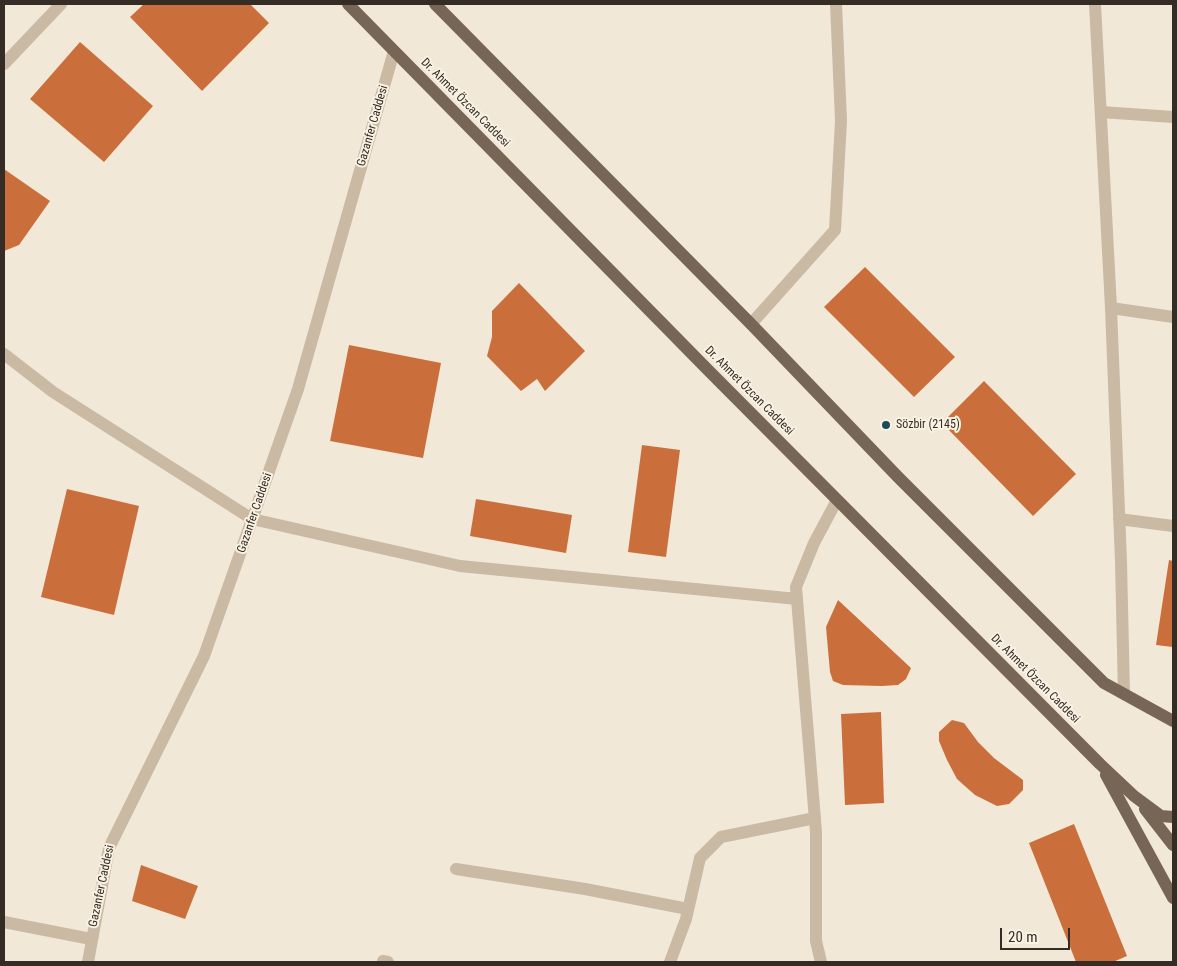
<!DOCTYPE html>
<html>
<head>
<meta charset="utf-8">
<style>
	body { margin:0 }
	#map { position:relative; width:1177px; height:966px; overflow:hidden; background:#f2e8d7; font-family:"Roboto Condensed",sans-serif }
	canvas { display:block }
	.frame { position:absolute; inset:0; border:5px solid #342c25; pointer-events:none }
	.scale { position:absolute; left:1000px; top:928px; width:70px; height:22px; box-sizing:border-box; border:2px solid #342c25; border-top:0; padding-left:6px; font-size:15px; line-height:18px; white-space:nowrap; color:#342c25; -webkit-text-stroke:4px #f9f2e3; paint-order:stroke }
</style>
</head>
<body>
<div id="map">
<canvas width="1177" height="966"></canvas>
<div class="frame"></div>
<div class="scale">20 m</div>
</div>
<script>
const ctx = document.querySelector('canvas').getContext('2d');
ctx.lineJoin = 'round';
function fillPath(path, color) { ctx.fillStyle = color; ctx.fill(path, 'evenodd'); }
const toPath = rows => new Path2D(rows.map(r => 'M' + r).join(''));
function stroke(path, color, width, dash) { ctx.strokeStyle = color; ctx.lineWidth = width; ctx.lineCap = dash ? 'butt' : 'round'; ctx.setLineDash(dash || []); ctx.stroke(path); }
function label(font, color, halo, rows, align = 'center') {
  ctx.font = font + ' "Roboto Condensed",sans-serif'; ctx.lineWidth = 4; ctx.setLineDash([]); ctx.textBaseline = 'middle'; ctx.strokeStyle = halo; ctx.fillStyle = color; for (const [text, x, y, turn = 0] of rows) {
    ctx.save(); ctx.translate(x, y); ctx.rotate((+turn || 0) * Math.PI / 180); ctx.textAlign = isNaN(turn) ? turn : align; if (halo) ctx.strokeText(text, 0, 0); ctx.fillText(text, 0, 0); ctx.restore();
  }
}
fillPath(toPath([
	[144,4,250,4,269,23,202,91,130,17],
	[80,42,153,106,104,162,30,99],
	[4,169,50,201,19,245,4,251],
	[865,267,955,357,914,397,824,307],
	[519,283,585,351,545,391,537,379,521,391,487,356,492,337,492,311],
	[349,345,441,363,423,458,330,441],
	[984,381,1076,474,1033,516,942,423],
	[642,445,680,450,666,557,628,552],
	[67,489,139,506,114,615,41,597],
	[476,499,572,515,566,553,470,536],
	[1169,560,1173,561,1173,647,1156,645],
	[838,600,911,668,906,679,898,685,882,686,843,685,833,681,830,672,826,627],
	[881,712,884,803,845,805,841,714],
	[952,720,964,723,978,742,994,758,1023,780,1023,790,1009,804,997,806,975,795,957,779,947,760,939,741,939,732],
	[1074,824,1127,956,1113,962,1076,962,1029,843],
	[141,865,198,886,185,919,132,901]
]), '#ca6f3c');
stroke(toPath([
	[4,64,61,4],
	[1101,112,1173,117],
	[1111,308,1121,562,1124,694],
	[751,324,835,230,841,121,836,4],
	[4,354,53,392,252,519,460,566,797,599],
	[1119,519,1173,526],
	[456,869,585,889,688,909],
	[4,922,91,939],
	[383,961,388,962],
	[670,962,686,919,700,858,721,837,815,818],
	[821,962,816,941,816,832,796,587,814,543,837,500]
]), '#cab9a3', 12);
stroke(toPath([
	[1095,4,1111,308,1173,317],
	[88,962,109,848,204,656,298,389,394,51]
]), '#cab9a3', 12);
stroke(toPath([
	[348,4,709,371,1100,764,1134,796,1161,816,1173,817],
	[435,4,751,324,898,477,1104,683,1173,721],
	[1106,775,1173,898],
	[1145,809,1173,845]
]), '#776556', 12);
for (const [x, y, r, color] of [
	[886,425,5,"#1a4c57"]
]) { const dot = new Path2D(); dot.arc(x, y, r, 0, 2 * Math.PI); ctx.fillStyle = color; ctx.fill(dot); stroke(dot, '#f9f2e3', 2); }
label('12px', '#342c25', '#f9f2e3', [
	["Dr. Ahmet Özcan Caddesi",465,103,45],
	["Gazanfer Caddesi",373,126,-74],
	["Dr. Ahmet Özcan Caddesi",749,391,45],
	["Gazanfer Caddesi",255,513,-71],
	["Dr. Ahmet Özcan Caddesi",1035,679,45],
	["Gazanfer Caddesi",102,886,-78]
]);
label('12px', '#342c25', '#f9f2e3', [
	["Sözbir (2145)",896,425]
], 'left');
</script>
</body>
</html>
